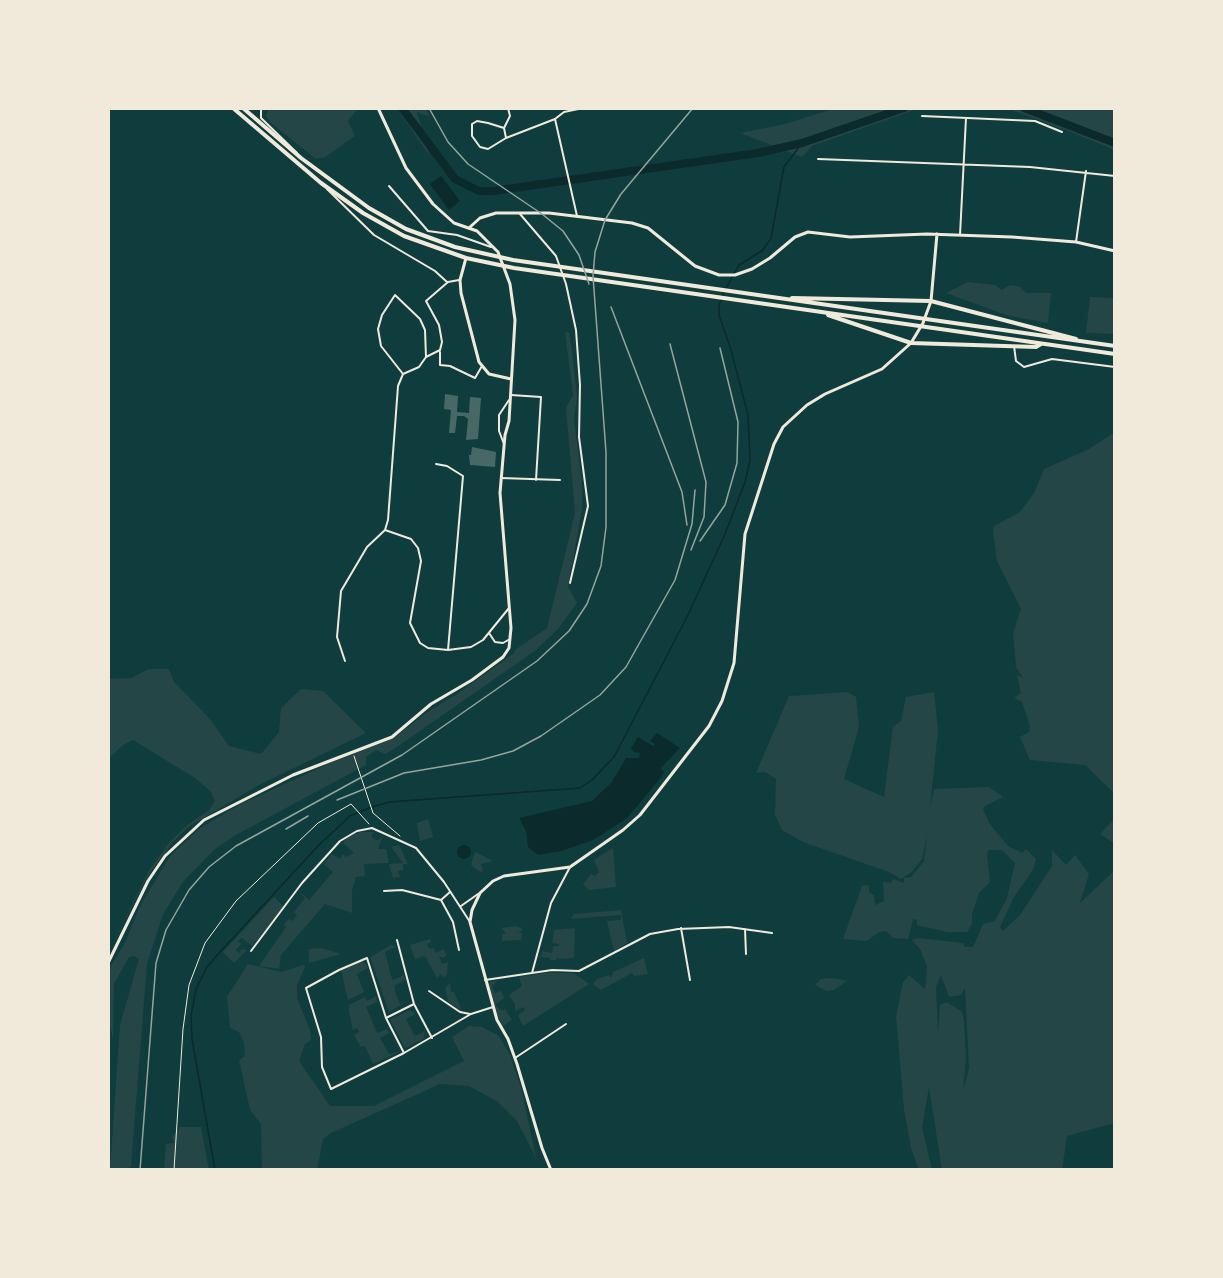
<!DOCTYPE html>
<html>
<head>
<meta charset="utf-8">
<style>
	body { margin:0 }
	#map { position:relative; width:1223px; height:1278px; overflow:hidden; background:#0f3d3e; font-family:"Public Sans",sans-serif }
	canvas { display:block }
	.frame { position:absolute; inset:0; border:110px solid #f1e9da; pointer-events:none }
</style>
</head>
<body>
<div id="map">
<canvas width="1223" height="1278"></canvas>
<div class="frame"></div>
</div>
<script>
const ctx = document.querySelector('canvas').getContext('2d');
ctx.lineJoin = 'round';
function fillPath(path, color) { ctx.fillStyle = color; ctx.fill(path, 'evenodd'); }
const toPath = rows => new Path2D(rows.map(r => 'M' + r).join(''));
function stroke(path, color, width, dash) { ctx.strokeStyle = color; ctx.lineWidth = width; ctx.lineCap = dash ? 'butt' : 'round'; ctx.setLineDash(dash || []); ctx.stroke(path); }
fillPath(toPath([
	[269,108,358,108,348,121,355,136,325,157,316,159,271,123,266,116],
	[397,108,425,108,430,117,417,112,429,155],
	[836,108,920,108,812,146,802,157,740,133,785,124],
	[1006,108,1115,108,1115,150,1071,132],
	[968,282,995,285,1002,290,1010,285,1020,287,1026,293,1051,293,1048,323,1009,316,946,293],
	[1090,297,1115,298,1115,334,1086,333],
	[565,332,569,333,572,350,577,397,574,418,582,484,582,509,568,587,577,603,558,629,536,650,394,749,385,754,376,750,366,757,366,765,234,836,215,849,183,882,163,914,147,964,131,1166,126,1170,110,1170,120,1025,139,959,134,956,129,957,114,984,113,1040,108,1017,108,971,126,941,139,908,170,856,199,829,239,805,330,763,394,738,426,713,460,692,514,653,515,650,547,628,575,513,566,408,573,395],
	[1115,432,1115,794,1085,765,1030,760,1020,737,1029,732,1030,726,1022,702,1014,698,1021,693,1017,675,1023,678,1016,667,1013,633,1021,609,997,561,993,532,994,526,1020,512,1034,493,1044,469,1089,449],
	[149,669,169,669,174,682,210,719,229,746,261,754,279,732,281,708,301,689,323,691,366,733,259,785,188,827,172,843,147,877,108,954,149,870,169,843,186,826,209,810,215,801,211,792,195,778,133,740,123,745,108,759,108,679,131,678],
	[847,692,856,697,859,727,844,779,884,797,893,727,901,721,906,697,934,692,938,730,930,808,934,789,989,787,1003,797,985,806,983,809,989,823,1008,846,1022,853,1026,849,1036,859,1033,870,1014,897,1000,927,1003,931,1020,915,1052,866,1052,850,1066,865,1075,855,1089,874,1080,903,1115,870,1115,1123,1067,1136,1062,1170,942,1170,929,1087,922,1127,932,1170,919,1170,911,1148,904,1109,896,1016,903,982,909,975,925,989,927,966,920,949,912,940,918,938,963,943,965,947,973,947,983,924,995,921,1007,898,1015,863,1002,850,989,850,987,854,990,882,979,893,972,914,972,924,967,932,947,932,917,925,917,920,913,919,908,939,893,938,886,931,879,932,867,941,843,939,862,886,869,885,869,892,874,895,875,905,884,901,883,882,891,883,893,879,904,883,904,878,911,877,924,861,927,835,922,859,912,872,901,879,889,872,803,842,782,830,775,814,776,779,765,772,756,773,789,696],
	[941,975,949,997,961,995,965,988,969,1068,963,1091,966,1058,964,1020,962,1012,947,1002,940,1005,938,1033,936,987],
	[1115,818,1115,844,1100,834],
	[428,819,433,837,420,841,417,823],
	[360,832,374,832,371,836,376,840,379,840,383,835,378,849,386,849,389,863,364,864,365,876,356,877,352,890,352,913,325,904,281,955,279,969,259,966,286,927,284,925,287,921,289,919,293,921,297,915,294,912,305,898,299,891,309,900,333,872,324,864,332,854,340,859,343,854,346,857,354,853,343,843,346,838],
	[399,845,408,864,403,864,403,870,398,871,400,877,393,878,389,864,403,863,391,847],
	[613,848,616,887,589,890,583,884,591,874,595,876,599,872,594,860],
	[475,852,493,861,481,864,483,871,480,872,471,865],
	[274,897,284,907,252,946,242,938,238,941,241,944,236,950,239,953,242,949,247,950,234,963,223,952],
	[621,910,627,943,614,951,607,921,621,920,621,915,571,919,574,914],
	[516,926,522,928,522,931,518,932,522,933,521,940,502,941,502,934,506,934,502,928],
	[575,928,574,958,559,959,557,957,557,960,550,960,550,958,541,957,542,951,552,953,553,946,559,946,559,944,552,943,554,930],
	[430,939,431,942,427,944,429,949,433,948,436,953,444,949,446,955,443,958,439,956,442,964,448,962,447,975,443,978,441,974,437,978,425,956,415,959,410,945],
	[391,945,396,947,385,952,391,976,393,980,404,975,405,980,394,986,395,991,400,1004,409,1000,389,1012,370,957],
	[322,948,341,954,309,963,309,949],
	[644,958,648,974,634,976,632,973,601,990,593,984,597,979,609,975,611,978,613,972],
	[362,960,368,968,357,974,364,992,348,1000,341,970],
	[248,964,281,972,303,965,305,967,297,985,297,998,310,1030,311,1040,305,1044,299,1061,330,1106,374,1106,464,1061,452,1037,469,1026,482,1027,499,1036,510,1055,522,1091,536,1158,517,1121,498,1102,469,1086,440,1084,331,1133,323,1139,317,1170,262,1170,261,1124,250,1110,239,1060,245,1056,244,1043,239,1032,230,1028,227,997],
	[545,973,574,973,589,984,523,1026,518,1015,525,1010,523,1007,515,1011,515,1004,509,995,522,986,519,977],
	[830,978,839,979,847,981,834,990,827,991,815,985,821,979],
	[497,981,492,986,495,993,501,991,504,998,495,1005,502,1011,505,1009,512,1020,503,1026,497,1014,489,985,490,982],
	[450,983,451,992,454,992,462,1011,448,1001,445,988],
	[376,996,377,1002,366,1007,377,1033,387,1029,389,1033,380,1038,389,1054,399,1052,373,1064,365,1046,361,1047,354,1035,359,1032,357,1028,353,1030,349,1012,349,1005,365,997,367,1001],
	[410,1010,416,1014,406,1019,415,1036,424,1032,425,1034,423,1039,405,1048,391,1022,391,1019],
	[180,1127,201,1127,209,1170,164,1170,166,1144,174,1143,172,1137]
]), '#244646');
fillPath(toPath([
	[441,176,460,201,449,210,430,184],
	[657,733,680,748,661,768,664,773,650,791,626,819,593,840,561,851,538,855,528,847,526,831,519,818,592,801,612,782,626,758,639,758,640,753,634,752,631,748,638,737,653,746,655,744,650,741],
	'457 852a7 7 0 1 1 14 0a7 7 0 1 1-14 0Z'
]), '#0a2a2b');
stroke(toPath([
	[726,288,739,265,763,250,771,238,784,167,802,143],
	[215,1170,192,1039,191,1016,196,989,207,967,220,952,319,845,350,816,369,808,389,802,580,788,592,780,614,757,688,615,725,534,745,482,750,460,748,415,731,350,719,315,719,305,724,292]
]), '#0a2a2b', 1.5);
stroke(toPath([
	[402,108,455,179,479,191,493,191,758,153,802,143,904,108],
	[1024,108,1115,143]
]), '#0a2a2b', 8);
fillPath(toPath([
	[445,394,458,396,457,412,469,413,470,397,481,398,478,439,466,440,468,419,464,416,457,416,455,433,449,433,451,410,444,409],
	[472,447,496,452,495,467,470,465,469,455,471,455]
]), '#486865');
stroke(toPath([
	[354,756,373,813,400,836],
	[174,1170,183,1029,189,985,205,943,236,901,318,823,351,804,369,824]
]), '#f1e9da', 1);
stroke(toPath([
	[261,108,261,118,297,153],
	[508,108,510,116,504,128,488,123,477,121,472,124,472,136,480,147,488,149,506,138,555,119,564,112,583,108],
	[922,116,1035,121,1062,132],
	[555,119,577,216],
	[504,128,506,138],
	[818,159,1030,167,1115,176],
	[389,186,428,231,457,235,491,247],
	[327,189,374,235,435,271,447,282],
	[520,214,556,256,566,284,576,330,580,385,579,437,588,506,570,583],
	[960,235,966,118],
	[1076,242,1086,171],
	[1014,346,1016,361,1024,367,1052,359,1115,367],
	[440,352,440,365,450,366,475,378,482,366],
	[403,374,381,346,378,329,382,315,395,295,420,319,425,330,426,357],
	[511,395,541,397,536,480],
	[504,444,499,431,499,415,509,400],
	[436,464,447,466,463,476,448,650],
	[501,478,560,480],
	[385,530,388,520,398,386,403,374,419,367,426,357,440,350,442,342,439,325,426,301,448,282,459,280],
	[489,633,495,642,503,643,510,639],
	[345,661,337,637,341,591,367,547,385,530,411,539,418,548,421,561,410,623,420,643,428,648,448,650,471,647,483,640,509,608],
	[384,891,402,890,441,900,450,892],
	[441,900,453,922,459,950],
	[461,906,478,894],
	[681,928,690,980],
	[745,929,746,954],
	[397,940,414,1004,432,1038],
	[251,951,302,883,340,841,357,831,372,828,416,848,444,882,470,922],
	[532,973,551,903,570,867],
	[485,980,552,970,579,971,650,934,678,929,729,927,772,933],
	[429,991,460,1012,470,1014],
	[386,1018,414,1004],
	[404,1053,386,1018,367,958,339,970,306,988,321,1037,322,1067,331,1089,404,1053,471,1014,493,1007],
	[515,1058,566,1024]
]), '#f1e9da', 2);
stroke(toPath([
	[470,227,480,218,496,213,549,213,632,223,648,228,695,266,719,275,735,275,752,269,770,258,795,237,808,232,850,237,927,234,1012,237,1076,242,1115,251],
	[466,258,460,280,461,293,479,362,489,374,511,379],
	[108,963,148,881,165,856,204,820,293,775,392,737,431,704,472,680,503,657,509,648,511,628,500,493,505,435,509,421,515,320,510,284,498,252,477,231,454,223,433,204,406,168,378,108],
	[551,1170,542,1148,517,1064,508,1039,497,1020,470,922,472,910,480,893,493,881,504,876,570,867,623,830,640,815,709,726,722,701,734,663,745,534,774,444,783,427,807,405,825,394,882,369,911,343,923,323,931,301,937,234]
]), '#f1e9da', 3);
stroke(toPath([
	[233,108,321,183,363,213,404,236,466,258,514,268,1115,354],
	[243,108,301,158,369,208,406,229,455,247,513,260,1115,346],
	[792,298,931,301,1076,339],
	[828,315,911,343,1036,347,1041,344]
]), '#f1e9da', 4);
stroke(toPath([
	[429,108,448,142,468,164,542,214,563,231,579,255,589,284],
	[611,307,682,492,687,525],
	[670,344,706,482,704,517,691,550],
	[700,541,725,505,737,463,738,422,720,348],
	[337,800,404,773,481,760,513,751,541,736,600,695,626,667,675,580,692,524,695,490],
	[286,829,308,816],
	[140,1170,156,963,166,930,189,890,209,867,236,846,402,755,537,661,569,631,587,604,601,566,606,527,606,452,593,276,595,252,605,220,621,194,693,108]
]), '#97a49c', 1.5);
</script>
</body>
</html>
